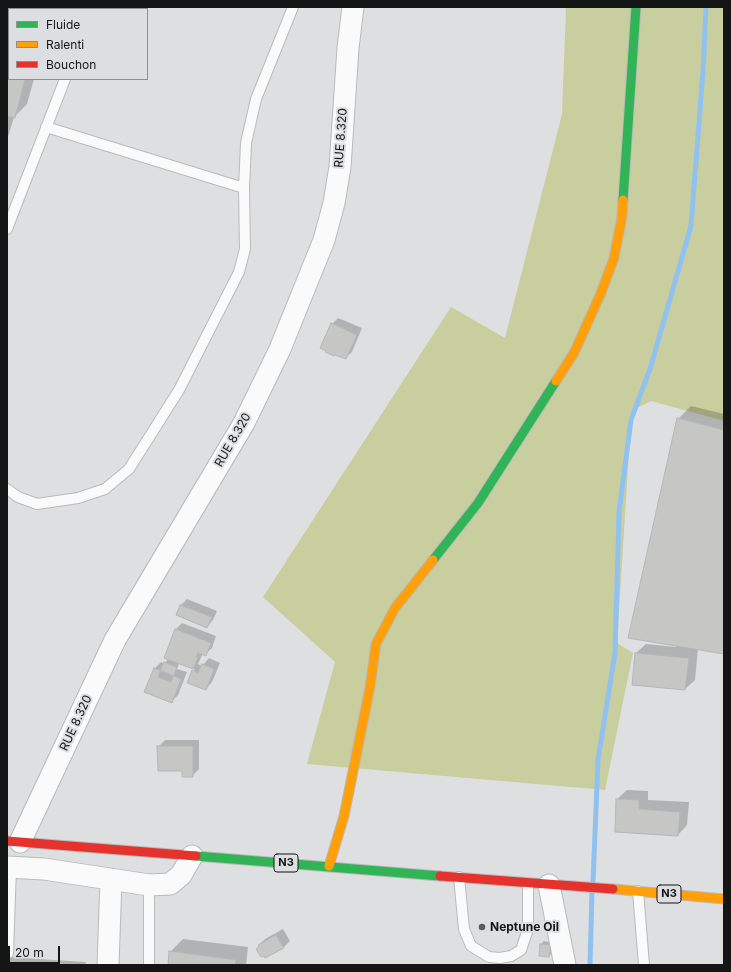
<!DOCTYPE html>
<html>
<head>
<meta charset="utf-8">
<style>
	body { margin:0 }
	#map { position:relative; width:731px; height:972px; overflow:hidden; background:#dedfe0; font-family:Inter,sans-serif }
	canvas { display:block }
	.frame { position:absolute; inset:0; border:8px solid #141515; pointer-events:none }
	.legend { position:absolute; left:8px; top:8px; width:140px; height:72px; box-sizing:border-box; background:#dddee1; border:1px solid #8d8e8f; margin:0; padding:5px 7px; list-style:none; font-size:12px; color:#141515 }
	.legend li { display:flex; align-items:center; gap:8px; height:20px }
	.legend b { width:20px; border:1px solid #8d8e8f }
	.scale { position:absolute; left:8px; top:946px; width:52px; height:18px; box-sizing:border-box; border:2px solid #141515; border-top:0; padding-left:5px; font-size:12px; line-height:14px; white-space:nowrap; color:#141515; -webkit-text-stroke:3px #dddee1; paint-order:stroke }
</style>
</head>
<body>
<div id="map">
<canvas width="731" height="972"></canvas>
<div class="frame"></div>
<ul class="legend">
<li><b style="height:5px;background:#30b455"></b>Fluide</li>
<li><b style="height:5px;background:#ff9f0a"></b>Ralenti</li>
<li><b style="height:5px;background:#e5322d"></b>Bouchon</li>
</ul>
<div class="scale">20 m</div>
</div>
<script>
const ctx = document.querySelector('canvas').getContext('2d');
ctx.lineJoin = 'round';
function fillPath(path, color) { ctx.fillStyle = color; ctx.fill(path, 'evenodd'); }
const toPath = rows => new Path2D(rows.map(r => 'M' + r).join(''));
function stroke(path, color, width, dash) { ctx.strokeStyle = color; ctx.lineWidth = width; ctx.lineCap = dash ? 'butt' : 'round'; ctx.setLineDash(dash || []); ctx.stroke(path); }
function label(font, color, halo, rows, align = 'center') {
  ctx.font = font + ' Inter,sans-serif'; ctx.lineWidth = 4; ctx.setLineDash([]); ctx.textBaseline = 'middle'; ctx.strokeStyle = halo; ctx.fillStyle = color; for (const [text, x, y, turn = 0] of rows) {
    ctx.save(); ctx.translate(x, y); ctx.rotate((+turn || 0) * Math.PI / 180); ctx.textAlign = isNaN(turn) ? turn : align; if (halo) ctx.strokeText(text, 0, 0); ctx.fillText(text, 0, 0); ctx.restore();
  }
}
fillPath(toPath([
	[566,7,724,7,724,421,651,401,633,410,631,420,617,643,633,653,605,790,307,764,335,662,263,597,451,307,505,338,562,114]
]), '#c9ce9f');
fillPath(toPath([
	[7,7,54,7,53,9,9,9,9,79,34,79,27,104,14,117,7,140],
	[338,318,362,328,352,352,345,358,332,324],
	[691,406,724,414,724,653,698,649,695,680,685,689,636,653,646,644,676,647,678,419],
	[187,599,217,611,213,620,207,627,177,615,181,605],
	[182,623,216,636,212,648,205,654,203,653,198,664,202,666,209,658,220,663,212,682,206,689,193,671,195,669,179,663,177,669,187,672,178,695,172,701,154,669,161,662,164,664,168,659,176,629],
	[165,740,199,740,199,769,192,776,183,770,158,747],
	[627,790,648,791,648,800,689,802,687,825,678,835,617,799],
	[283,929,290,941,284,947,266,957,259,945,265,939],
	[183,939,248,947,246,965,169,965,170,952],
	[544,941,553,943,552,953,549,956,540,955,541,944],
	[7,957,86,962,85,965,7,965]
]), '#0003');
stroke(toPath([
	[593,882,598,760,615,653,619,512,631,420,650,369,691,226,703,71,706,7],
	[590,965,592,892]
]), '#91c2ef', 5);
const building = toPath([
	[7,7,45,7,44,9,9,9,9,79,25,79,15,118,7,116,7,7],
	[331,323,357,335,346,359,335,355,334,356,325,352,326,351,320,348,331,323],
	[677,418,724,430,724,654,628,638,677,418],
	[180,605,212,617,207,628,176,615,180,605],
	[175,629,211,643,206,656,198,653,196,657,198,657,193,669,164,658,175,629],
	[635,653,689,658,685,690,632,685,635,653],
	[164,662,177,667,171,682,158,677,164,662],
	[202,664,214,669,206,690,187,683,192,670,198,673,202,664],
	[154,668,181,679,172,703,144,692,154,668],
	[157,746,193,746,193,777,182,777,182,771,158,771,157,746],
	[616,799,639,800,639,809,680,812,678,836,615,832,616,799],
	[276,935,284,948,265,958,264,956,261,957,256,949,259,947,258,945,276,935],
	[540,944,551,945,549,957,539,956,540,944],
	[169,951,236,960,235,965,168,965,169,951]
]);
fillPath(building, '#c6c6c5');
stroke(building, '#b6b6b6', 1);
const lane = toPath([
	[78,7,78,9],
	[120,9,123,7],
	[46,127,244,188],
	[7,229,65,79],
	[7,489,18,497,37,504,78,498,105,489,129,469,179,390,239,272,245,249,244,188,246,143,256,99,293,7],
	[459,877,464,929,471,946,489,957,500,958,511,956,521,950,528,929,528,883],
	[638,891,644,965],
	[8,953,11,867],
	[149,965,149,885]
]);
const street = toPath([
	[20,842,115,640,244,423,280,349,324,240,334,203,340,167,348,48,353,7],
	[7,867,44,869,149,885,170,884,181,875,192,856],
	[549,885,565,965],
	[108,965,111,879]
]);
const fast = toPath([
	[623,200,636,7],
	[433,560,478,503,556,381],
	[196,856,440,876]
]);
const slow = toPath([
	[556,381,574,353,601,293,614,258,622,217,623,200],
	[329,866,344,816,370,687,376,644,395,608,433,560],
	[613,889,724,899]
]);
const jam = toPath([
	[7,841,196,856],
	[440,876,613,889]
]);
stroke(lane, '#b9babb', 12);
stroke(street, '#b9babb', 23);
stroke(fast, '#b9babb', 11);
stroke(slow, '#b9babb', 11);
stroke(jam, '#b9babb', 11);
stroke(lane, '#fafafa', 10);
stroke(street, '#fafafa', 21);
stroke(fast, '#30b455', 9);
stroke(slow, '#ff9f0a', 9);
stroke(jam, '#e5322d', 9);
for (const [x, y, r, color] of [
	[482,927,4,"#5b5c5c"]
]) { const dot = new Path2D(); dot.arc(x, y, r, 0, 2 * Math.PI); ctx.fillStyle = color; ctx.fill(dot); stroke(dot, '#dddee1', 1.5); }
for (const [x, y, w] of [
	[286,863,24],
	[669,894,24]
]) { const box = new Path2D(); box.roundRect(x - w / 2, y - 9, w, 18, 3); ctx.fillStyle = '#dddee1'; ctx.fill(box); stroke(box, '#141515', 1); }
label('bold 11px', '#141515', null, [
	["N3",286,863],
	["N3",669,894]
]);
label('12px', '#141515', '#dddee1', [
	["RUE 8.320",341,138,-86],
	["RUE 8.320",233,440,-60],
	["RUE 8.320",76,723,-65]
]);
label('bold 12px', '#141515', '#dddee1', [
	["Neptune Oil",490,927]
], 'left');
</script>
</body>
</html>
